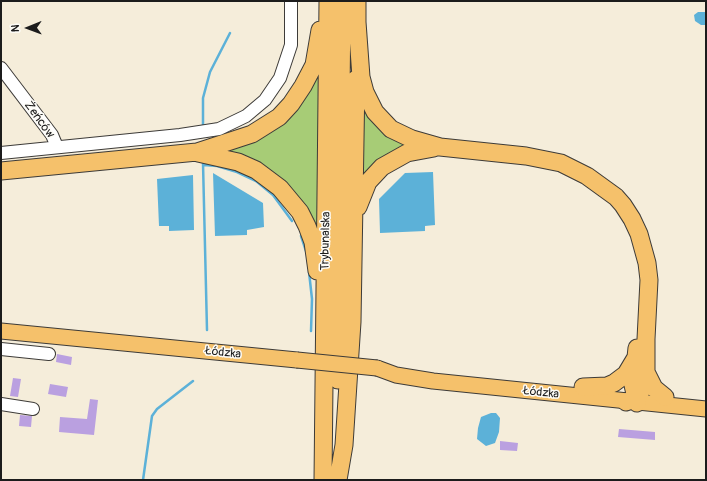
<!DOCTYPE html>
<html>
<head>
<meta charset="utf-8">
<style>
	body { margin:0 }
	#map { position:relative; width:707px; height:481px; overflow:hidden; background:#f5edda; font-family:Pangolin,sans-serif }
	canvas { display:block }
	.frame { position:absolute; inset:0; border:2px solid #1c1c1c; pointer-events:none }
	.north { position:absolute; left:8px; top:8px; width:40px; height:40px; -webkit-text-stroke:3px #fdfcf7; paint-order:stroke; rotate:269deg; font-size:11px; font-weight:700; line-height:16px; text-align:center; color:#1c1c1c }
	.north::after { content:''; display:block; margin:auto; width:14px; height:18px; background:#1c1c1c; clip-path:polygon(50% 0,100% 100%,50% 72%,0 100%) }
</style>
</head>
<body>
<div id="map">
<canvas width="707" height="481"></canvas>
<div class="frame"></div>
<div class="north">N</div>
</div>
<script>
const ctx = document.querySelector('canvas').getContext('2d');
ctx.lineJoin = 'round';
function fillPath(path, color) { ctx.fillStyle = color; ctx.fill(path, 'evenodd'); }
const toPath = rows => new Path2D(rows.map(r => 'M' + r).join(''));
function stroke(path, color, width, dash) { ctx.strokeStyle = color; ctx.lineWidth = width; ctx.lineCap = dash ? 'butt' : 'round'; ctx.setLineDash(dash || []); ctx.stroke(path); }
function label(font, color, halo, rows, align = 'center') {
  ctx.font = font + ' Pangolin,sans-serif'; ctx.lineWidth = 3; ctx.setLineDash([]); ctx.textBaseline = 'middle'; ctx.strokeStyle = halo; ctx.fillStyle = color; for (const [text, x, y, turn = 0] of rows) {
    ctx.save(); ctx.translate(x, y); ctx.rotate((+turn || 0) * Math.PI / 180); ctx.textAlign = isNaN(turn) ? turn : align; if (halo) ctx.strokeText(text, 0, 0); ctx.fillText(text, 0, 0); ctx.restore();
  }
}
fillPath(toPath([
	[319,67,318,230,304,212,220,150,254,140],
	[361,104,414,145,363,183]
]), '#a7cc76');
fillPath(toPath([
	[698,12,706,12,706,25,701,25,695,21,694,15],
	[433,172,435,225,425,226,425,231,380,233,379,199,405,173],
	[213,173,263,203,264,227,247,230,247,235,215,236],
	[193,175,194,230,169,231,169,226,159,226,157,179],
	[491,413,496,413,500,418,499,432,495,443,486,446,477,439,478,428,481,417]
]), '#5cb1d8');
stroke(toPath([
	[203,125,203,98,210,72,230,33],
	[203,163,207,330],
	[204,165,217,166,237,172,256,181,273,195,292,221],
	[301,236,306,251],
	[309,272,312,299,311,331],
	[143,480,152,416,157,409,193,381]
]), '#5cb1d8', 2.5);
fillPath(toPath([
	[57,354,72,357,71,365,56,362],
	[13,378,21,379,18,397,10,396],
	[50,384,68,387,66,397,48,394],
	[90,399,98,400,94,435,59,432,60,417,87,419],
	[20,415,32,416,31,427,19,426],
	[619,429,655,432,655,440,618,437],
	[500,441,518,443,517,451,500,450]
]), '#baa0e0');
const minor = toPath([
	[1,68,52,135,57,147],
	[1,153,180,135,219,129,246,116,265,100,280,78,291,45,291,1],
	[1,349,49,354],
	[1,404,33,409]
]);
const major = toPath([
	[1,331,297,360],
	[377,368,396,375,433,381,706,409]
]);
const highway = toPath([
	[357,1,357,33],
	[357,22,361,77,365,92,375,112,391,129,412,139,440,147,526,156,561,163,587,176,616,197,623,205,632,219,639,234,647,263,649,280,646,339,646,381,639,395,635,399,626,402],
	[198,153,238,162,256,170,280,188,300,212,307,226,313,242,317,271],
	[1,171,197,152,252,134,279,117,291,104,303,86,314,65,320,30],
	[358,207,368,182,382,167,407,153,434,148],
	[646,372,654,388,665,397],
	[338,380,342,1],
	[583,387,607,386,614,383,626,374,635,359],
	[637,403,633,385,637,348],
	[323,480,328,1],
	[338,480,344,445,352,322,356,79]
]);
stroke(minor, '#3d3b38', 14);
stroke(major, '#3d3b38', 17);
stroke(highway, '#3d3b38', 19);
stroke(minor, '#fff', 12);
stroke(major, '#f5c16b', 15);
stroke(highway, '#f5c16b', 17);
const majorBridge = toPath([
	[297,360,377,368]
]);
stroke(majorBridge, '#3d3b38', 17, []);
stroke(majorBridge, '#f5c16b', 15);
label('12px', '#1c1c1c', '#fdfcf7', [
	["Żeńców",39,120,54],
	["Trybunalska",326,241,-89],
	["Łódzka",223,353,6],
	["Łódzka",541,393,6]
]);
</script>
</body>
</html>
